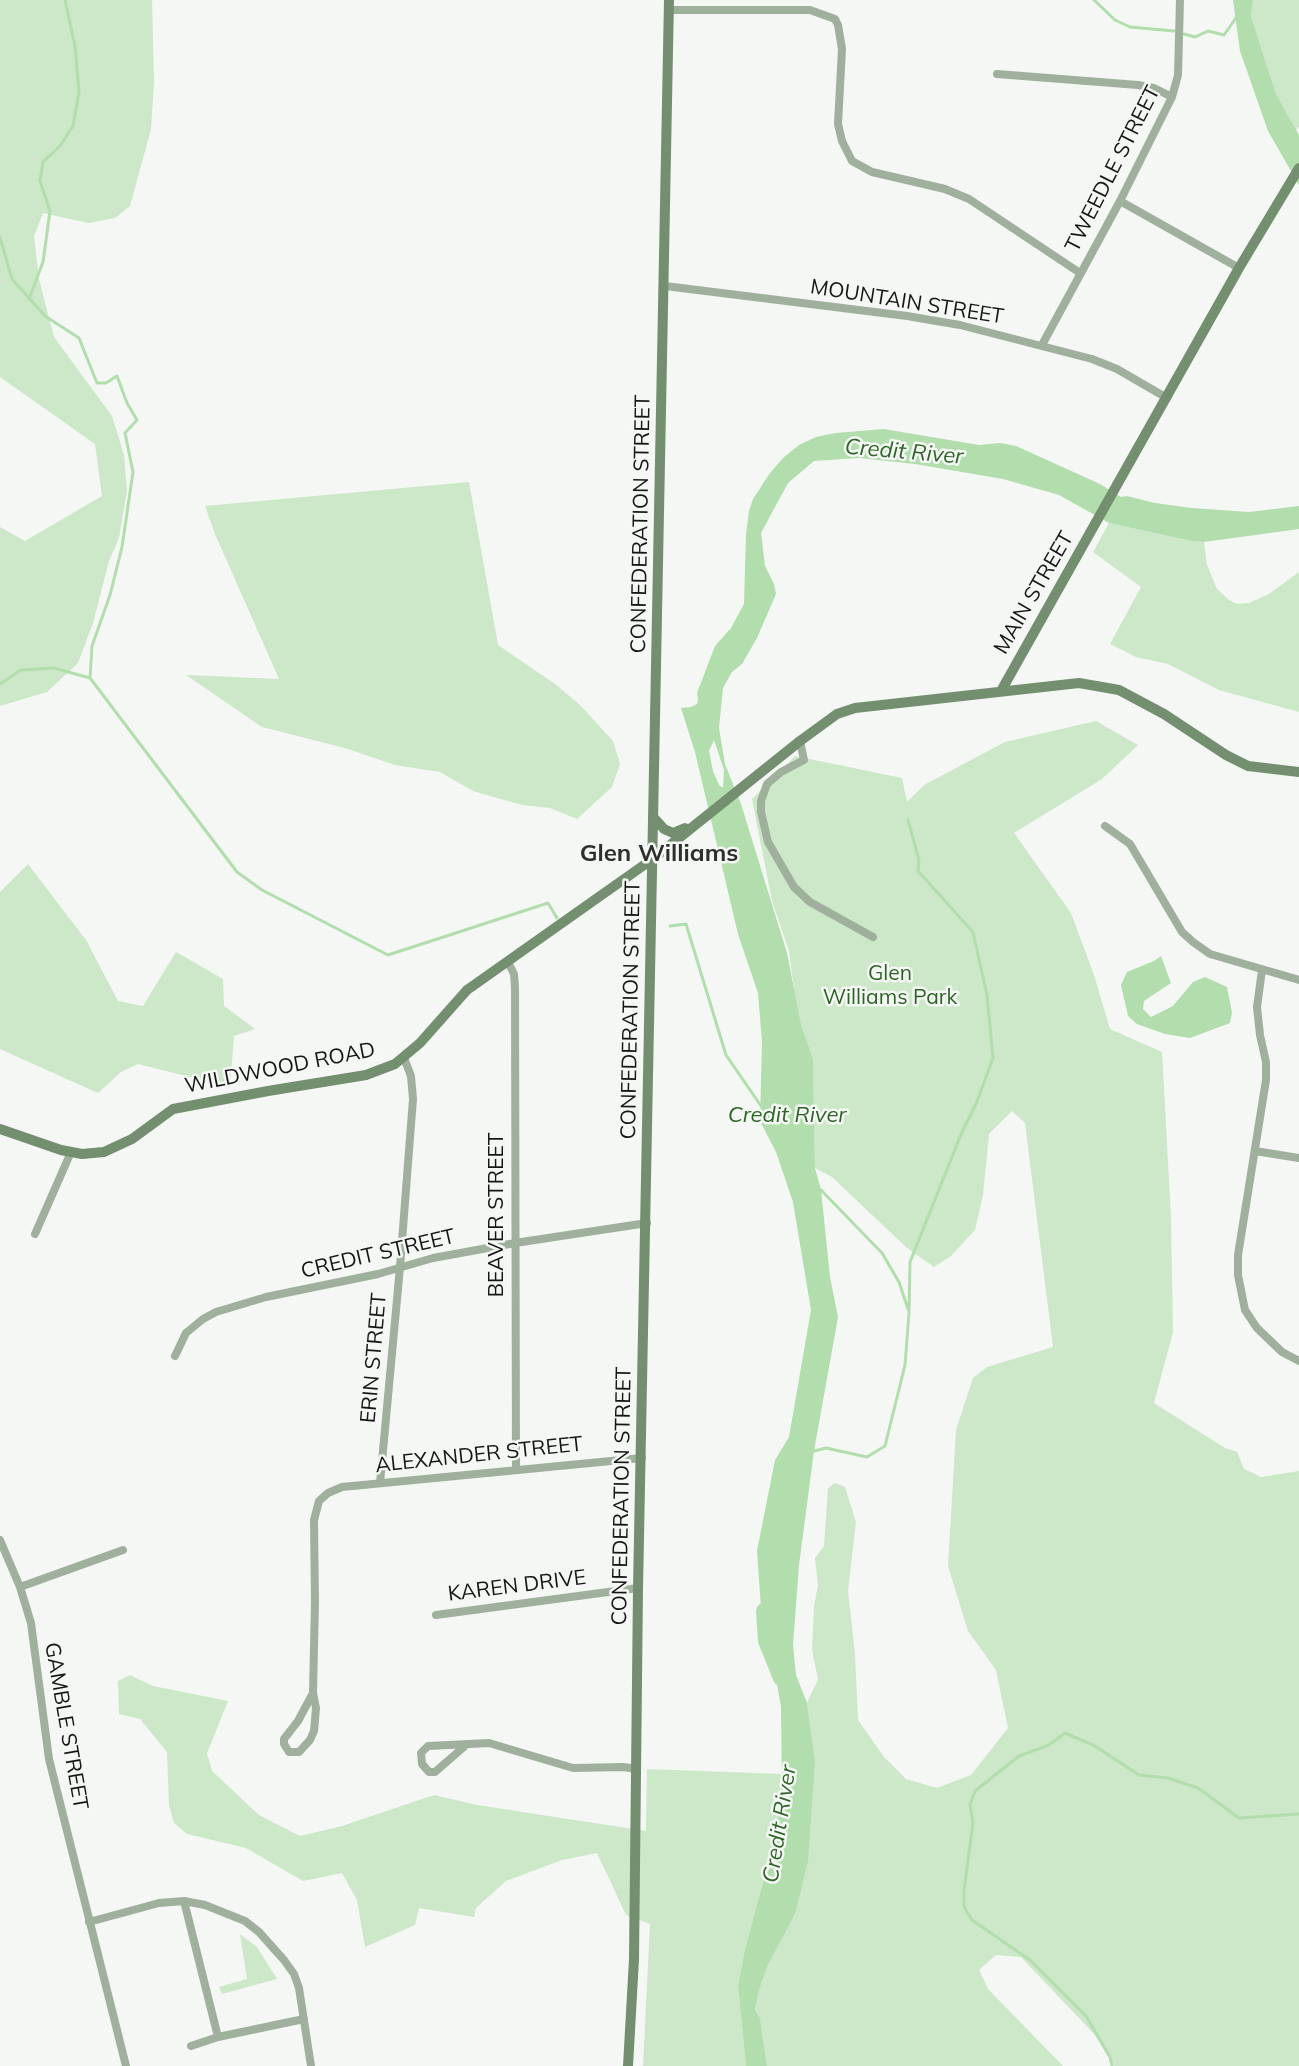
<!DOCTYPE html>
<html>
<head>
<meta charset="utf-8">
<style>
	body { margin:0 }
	canvas { display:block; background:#f4f7f4 }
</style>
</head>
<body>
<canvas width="1299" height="2066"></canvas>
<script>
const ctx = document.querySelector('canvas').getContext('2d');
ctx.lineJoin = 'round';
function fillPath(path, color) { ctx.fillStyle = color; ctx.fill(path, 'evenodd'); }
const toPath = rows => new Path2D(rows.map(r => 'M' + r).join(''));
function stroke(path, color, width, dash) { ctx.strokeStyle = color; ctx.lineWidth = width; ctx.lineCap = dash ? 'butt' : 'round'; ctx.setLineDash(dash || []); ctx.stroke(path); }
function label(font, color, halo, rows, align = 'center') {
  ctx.font = font + ' Mulish,sans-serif'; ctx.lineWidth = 5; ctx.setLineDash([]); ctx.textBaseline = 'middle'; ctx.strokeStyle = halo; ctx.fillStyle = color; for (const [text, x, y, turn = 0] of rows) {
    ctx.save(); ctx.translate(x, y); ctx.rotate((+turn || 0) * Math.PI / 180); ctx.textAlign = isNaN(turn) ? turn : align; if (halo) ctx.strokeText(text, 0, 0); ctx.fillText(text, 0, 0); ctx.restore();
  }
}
fillPath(toPath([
	[0,0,152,0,154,82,151,129,130,206,115,218,88,223,43,213,34,236,39,279,54,337,112,416,124,455,127,491,119,538,109,561,93,623,78,663,47,692,0,706,0,527,25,541,102,496,95,444,0,377],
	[1253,0,1299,0,1299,127,1296,130,1276,94,1251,16],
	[469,482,498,645,555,684,580,705,613,741,620,764,612,787,577,819,550,808,522,805,473,791,440,772,395,765,345,748,262,727,186,675,279,679,215,534,205,506],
	[1109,523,1191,541,1204,542,1207,565,1217,589,1229,600,1237,604,1249,603,1269,594,1299,572,1299,712,1219,690,1168,664,1136,657,1110,644,1141,587,1093,552],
	[1096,721,1138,745,1102,779,1014,833,1071,913,1094,975,1110,1029,1162,1052,1171,1217,1173,1332,1154,1403,1225,1448,1237,1452,1244,1469,1261,1477,1299,1471,1299,2066,1114,2066,1095,2035,1021,1957,996,1955,979,1970,988,1989,1063,2066,767,2066,760,2018,755,2010,759,1990,768,1965,795,1914,815,1760,807,1703,818,1679,812,1650,814,1606,818,1585,815,1558,824,1546,828,1488,835,1483,845,1487,856,1522,848,1591,855,1654,858,1720,884,1757,906,1779,937,1788,971,1775,1008,1728,996,1670,968,1631,948,1566,956,1430,973,1378,987,1367,1053,1347,1025,1123,1012,1111,989,1134,983,1195,975,1230,951,1256,934,1267,907,1248,832,1177,815,1168,813,1059,798,1020,789,951,772,901,752,799,795,756,902,778,907,802,924,785,1005,742],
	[28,864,86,940,118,1001,143,1006,176,952,223,979,224,1006,255,1029,234,1036,230,1087,138,1064,121,1072,98,1093,0,1049,0,892],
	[130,1675,153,1686,228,1701,207,1753,212,1771,259,1815,300,1836,342,1826,434,1795,477,1805,646,1831,647,1769,781,1774,782,1791,775,1838,745,1949,738,1986,746,2066,643,2066,650,1924,626,1915,597,1853,562,1860,506,1881,476,1908,474,1917,419,1908,415,1925,365,1947,357,1900,342,1873,303,1881,246,1848,187,1834,174,1823,169,1805,167,1752,140,1719,119,1714,118,1681],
	[240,1934,257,1947,277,1979,222,1994,219,1987,247,1979]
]), '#cce8c8');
fillPath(toPath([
	[1233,0,1253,0,1251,16,1276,94,1299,135,1299,185,1268,131,1240,51],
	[884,429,979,445,1000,443,1016,446,1100,484,1121,497,1127,496,1155,503,1192,508,1249,512,1299,506,1299,529,1204,542,1191,541,1109,523,1059,495,1003,479,915,464,859,458,814,461,788,483,761,533,765,566,774,584,776,594,757,638,742,664,732,672,723,688,719,728,725,764,741,804,787,953,801,1025,813,1059,815,1168,821,1190,830,1277,838,1317,814,1451,799,1565,793,1645,796,1675,807,1703,815,1760,808,1861,795,1914,768,1965,759,1990,755,2010,760,2018,767,2066,746,2066,738,1986,745,1949,775,1838,782,1791,781,1707,773,1660,762,1622,757,1551,775,1460,789,1437,811,1310,793,1202,776,1152,760,1121,762,1042,758,993,738,934,695,752,681,708,691,707,697,704,698,699,697,693,715,646,731,628,744,604,746,534,749,511,753,499,770,473,784,457,799,445,816,437,836,433],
	[714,740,724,770,723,788,719,785,713,771,709,751],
	[1161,956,1171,983,1144,1001,1143,1009,1151,1017,1173,1006,1193,982,1205,977,1227,987,1232,1013,1230,1023,1190,1038,1165,1034,1137,1024,1128,1016,1121,985,1127,972,1154,961]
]), '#b2ddac');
stroke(toPath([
	[1094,0,1115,20,1130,27,1174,31],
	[1184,34,1195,37,1208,31,1224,35,1236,18],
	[0,237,12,279,45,316,79,338,97,383,106,383,117,376,127,403,137,420,125,433,133,472,122,547,110,595,92,646,90,678],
	[29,299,43,262,50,211,40,181,43,162,60,146,73,126,79,92,75,46,65,0],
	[0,684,21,670,54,668,90,678,237,872,262,890,388,955,548,903,557,918],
	[670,926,686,924,726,1055,761,1106],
	[821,1190,882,1253,899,1282,908,1309],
	[814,1451,826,1448,867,1457,885,1446,905,1365,909,1313,910,1262,962,1132,976,1104,993,1058,987,995,973,932,918,871,919,860,908,820],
	[1112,2066,1110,2057,1086,2016,1030,1960,972,1920,964,1907,964,1891,973,1822,970,1805,975,1791,1019,1756,1049,1745,1065,1733,1095,1746,1139,1775,1168,1778,1198,1788,1239,1818,1299,1814]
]), '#b2ddac', 3);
stroke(toPath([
	[764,1611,766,1641,781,1678]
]), '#b2ddac', 16);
stroke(toPath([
	[669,10,810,10,835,19,838,25,842,49,838,124,842,141,852,161,872,172,945,189,969,199,1080,273],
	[997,74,1138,85,1154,88,1172,97],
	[1120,201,1239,268],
	[665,286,907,316,960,325,1092,359,1117,369,1167,398],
	[1042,345,1120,201,1172,97,1178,75,1180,0],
	[800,741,804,760,781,772,767,784,761,801,761,812,768,842,794,887,810,902,873,937],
	[1105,826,1130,844,1182,932,1193,942,1210,954,1299,980],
	[508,962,514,974,515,987,516,1470],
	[1262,970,1257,1007,1260,1035,1266,1062,1266,1080,1238,1255,1238,1275,1245,1310,1257,1328,1282,1352,1299,1361],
	[1255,1151,1299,1158],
	[35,1234,71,1152],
	[175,1356,186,1333,203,1319,216,1312,266,1297,378,1274,433,1258,515,1243,647,1223],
	[380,1483,400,1267,413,1099,411,1076,404,1058],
	[0,1540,20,1587,31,1623,49,1759,126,2066],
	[20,1587,123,1550],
	[436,1615,638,1588],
	[313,1693,298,1721,284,1739,284,1744,289,1752,299,1752,310,1740,314,1731,316,1708,313,1693,315,1602,314,1520,319,1501,328,1493,342,1487,642,1458],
	[466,1745,435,1772,429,1772,422,1764,421,1753,428,1746,489,1743,573,1768,623,1767,637,1769],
	[184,1901,218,2037],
	[89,1922,159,1903,184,1901,205,1905,245,1921,259,1932,284,1960,294,1974,299,1988,311,2066],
	[191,2046,218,2037,304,2019]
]), '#9fb19c', 8);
stroke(toPath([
	[1001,691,1239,268,1299,168],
	[655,819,664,829,673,833,685,828],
	[0,1129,61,1150,82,1154,104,1152,132,1139,173,1109,268,1091,366,1075,395,1064,420,1043,467,990,654,858,800,741,837,714,855,708,1079,683,1119,690,1164,714,1226,755,1248,766,1299,772],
	[628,2066,634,1959,638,1588,669,0]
]), '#748f70', 10);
label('21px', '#151615', '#f4f7f4', [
	["TWEEDLE STREET",1113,169,-63],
	["MOUNTAIN STREET",907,302,9],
	["CONFEDERATION STREET",641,524,-89],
	["MAIN STREET",1034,593,-60],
	["CONFEDERATION STREET",631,1010,-89],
	["WILDWOOD ROAD",280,1068,-11],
	["BEAVER STREET",497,1215,-90],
	["CREDIT STREET",378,1254,-13],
	["ERIN STREET",374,1358,-85],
	["ALEXANDER STREET",479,1455,-6],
	["CONFEDERATION STREET",622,1496,-89],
	["KAREN DRIVE",517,1586,-7],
	["GAMBLE STREET",66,1726,80]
]);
label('21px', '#2d6425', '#f4f7f4', [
	["Glen",890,974],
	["Williams Park",890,998]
]);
label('italic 22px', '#2e6527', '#f4f7f4', [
	["Credit River",904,452,5],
	["Credit River",787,1115],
	["Credit River",780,1824,-81]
]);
label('bold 24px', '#2d2f2d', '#f4f7f4', [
	["Glen Williams",659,854]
]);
</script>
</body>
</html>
